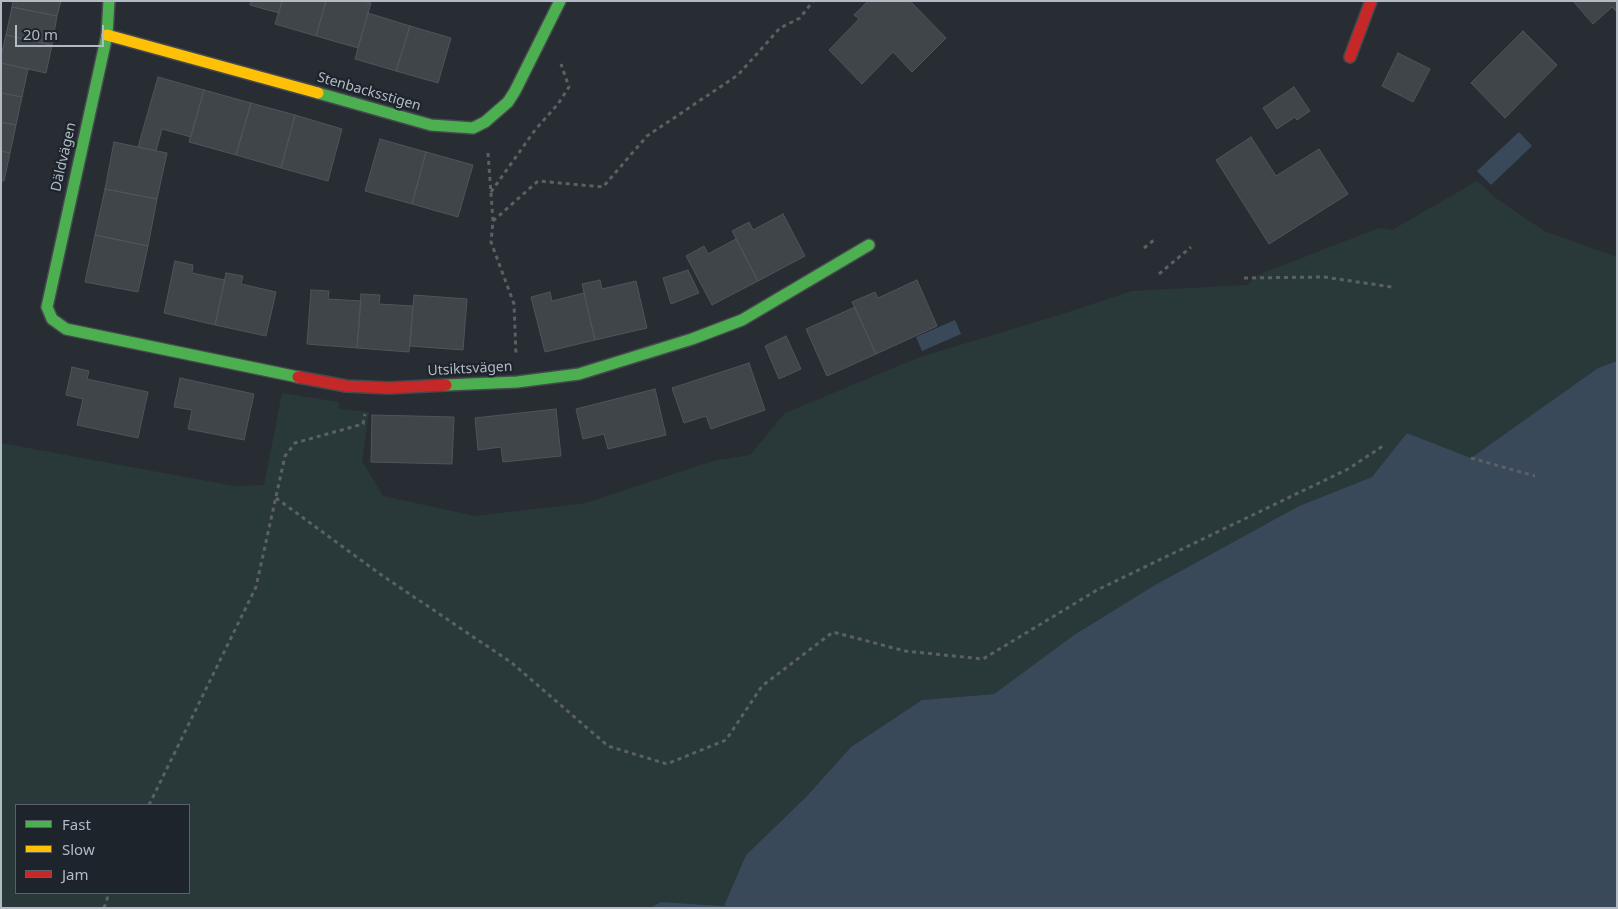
<!DOCTYPE html>
<html>
<head>
<meta charset="utf-8">
<style>
	body { margin:0 }
	#map { position:relative; width:1618px; height:909px; overflow:hidden; background:#282d33; font-family:"Noto Sans",sans-serif }
	canvas { display:block }
	.frame { position:absolute; inset:0; border:2px solid #b2bac4; pointer-events:none }
	.legend { position:absolute; left:15px; top:804px; width:175px; height:90px; box-sizing:border-box; background:#1d242c; border:1px solid #596069; margin:0; padding:6px 9px; list-style:none; font-size:15px; color:#b2bac4 }
	.legend li { display:flex; align-items:center; gap:10px; height:25px }
	.legend b { width:25px; border:1px solid #596069 }
	.scale { position:absolute; left:15px; top:25px; width:89px; height:22px; box-sizing:border-box; border:2px solid #b2bac4; border-top:0; padding-left:6px; font-size:15px; line-height:18px; white-space:nowrap; color:#b2bac4; -webkit-text-stroke:4px #1d242c; paint-order:stroke }
</style>
</head>
<body>
<div id="map">
<canvas width="1618" height="909"></canvas>
<div class="frame"></div>
<ul class="legend">
<li><b style="height:6px;background:#4caf50"></b>Fast</li>
<li><b style="height:6px;background:#ffc107"></b>Slow</li>
<li><b style="height:6px;background:#c62828"></b>Jam</li>
</ul>
<div class="scale">20 m</div>
</div>
<script>
const ctx = document.querySelector('canvas').getContext('2d');
ctx.lineJoin = 'round';
function fillPath(path, color) { ctx.fillStyle = color; ctx.fill(path, 'evenodd'); }
const toPath = rows => new Path2D(rows.map(r => 'M' + r).join(''));
function stroke(path, color, width, dash) { ctx.strokeStyle = color; ctx.lineWidth = width; ctx.lineCap = dash ? 'butt' : 'round'; ctx.setLineDash(dash || []); ctx.stroke(path); }
function label(font, color, halo, rows, align = 'center') {
  ctx.font = font + ' "Noto Sans",sans-serif'; ctx.lineWidth = 4.5; ctx.setLineDash([]); ctx.textBaseline = 'middle'; ctx.strokeStyle = halo; ctx.fillStyle = color; for (const [text, x, y, turn = 0] of rows) {
    ctx.save(); ctx.translate(x, y); ctx.rotate((+turn || 0) * Math.PI / 180); ctx.textAlign = isNaN(turn) ? turn : align; if (halo) ctx.strokeText(text, 0, 0); ctx.fillText(text, 0, 0); ctx.restore();
  }
}
fillPath(toPath([
	[1477,181,1497,199,1544,231,1617,257,1617,361,1598,368,1471,458,1407,433,1372,477,1299,506,1155,585,1074,635,994,694,922,700,851,747,806,797,746,855,724,906,661,902,650,908,1,908,1,443,234,486,264,485,282,393,339,402,339,409,369,412,362,461,383,496,475,516,586,503,713,461,750,455,785,413,920,357,1056,316,1132,291,1247,285,1258,275,1379,228,1392,230],
	[16,805,189,805,189,893,16,893]
]), '#293939');
fillPath(toPath([
	[1519,132,1532,146,1491,185,1477,171],
	[955,320,961,334,922,351,916,337],
	[1617,361,1617,908,650,908,661,902,724,906,746,855,806,797,851,747,922,700,994,694,1074,635,1155,585,1299,506,1372,477,1407,433,1471,458,1598,368]
]), '#39495a');
const building = toPath([
	[13,1,61,1,57,16,12,7,13,1],
	[251,1,282,1,279,13,250,5,251,1],
	[282,1,326,1,316,36,275,24,282,1],
	[326,1,362,1,371,3,358,48,316,36,326,1],
	[868,1,910,1,946,38,912,72,893,52,862,84,829,50,859,19,854,15,868,1],
	[1573,1,1617,1,1617,12,1612,7,1593,24,1573,1],
	[12,7,57,16,52,45,6,35,12,7],
	[368,13,410,26,396,71,355,59,368,13],
	[410,26,451,38,438,83,396,71,410,26],
	[1523,31,1557,65,1505,118,1471,83,1523,31],
	[6,35,52,45,46,73,1,63,1,56,6,35],
	[1398,53,1430,69,1413,102,1382,86,1398,53],
	[1,63,28,69,22,97,1,93,1,63],
	[158,77,204,90,191,137,162,129,156,151,138,147,158,77],
	[1294,87,1310,111,1297,120,1295,117,1277,129,1263,108,1294,87],
	[204,90,251,103,236,155,189,142,204,90],
	[1,93,22,97,16,125,1,122,1,93],
	[251,103,295,115,281,168,236,155,251,103],
	[295,115,342,129,328,181,281,168,295,115],
	[1,122,16,125,10,153,1,151,1,122],
	[1251,137,1276,176,1319,149,1348,194,1269,244,1216,160,1251,137],
	[380,139,426,152,412,204,365,191,380,139],
	[114,142,167,153,157,199,105,189,114,142],
	[1,151,10,153,4,181,1,181,1,151],
	[426,152,473,165,458,217,412,204,426,152],
	[105,189,157,199,148,246,95,235,105,189],
	[783,214,805,256,758,281,732,231,749,222,753,230,783,214],
	[95,235,148,246,138,292,85,282,95,235],
	[736,239,758,281,712,305,686,256,704,246,708,254,736,239],
	[175,261,193,265,192,273,225,280,215,325,164,313,175,261],
	[688,270,699,293,671,304,663,278,688,270],
	[226,273,243,276,241,284,276,292,266,336,215,325,226,273],
	[600,280,602,289,636,281,647,328,595,340,582,284,600,280],
	[917,280,937,326,876,354,852,302,875,292,878,298,917,280],
	[311,290,329,291,328,299,361,301,357,348,307,344,311,290],
	[550,292,552,301,584,293,595,340,545,352,531,297,550,292],
	[361,294,380,295,379,304,413,306,409,352,357,348,361,294],
	[414,295,467,299,463,350,410,346,414,295],
	[855,307,876,354,827,376,806,329,855,307],
	[786,336,801,369,779,379,765,346,786,336],
	[749,363,765,410,711,429,706,416,684,423,672,388,749,363],
	[72,367,89,371,87,379,148,392,138,438,77,425,83,399,66,395,72,367],
	[180,378,254,394,244,440,188,429,192,410,174,407,180,378],
	[655,389,666,435,608,449,604,434,583,439,576,409,655,389],
	[556,409,561,456,503,462,501,447,478,450,475,418,556,409],
	[372,415,454,417,452,464,371,462,372,415]
]);
fillPath(building, '#40454a');
stroke(building, '#50545b', 1);
const fast = toPath([
	[109,1,107,35,47,307,52,319,66,329,298,377],
	[318,93,431,125,473,128,485,122,508,102,515,91,560,1],
	[446,385,517,382,579,374,692,339,742,320,869,245]
]);
const slow = toPath([
	[107,35,318,93]
]);
const jam = toPath([
	[1350,57,1371,1],
	[298,377,346,386,389,388,446,385]
]);
stroke(fast, '#46494e', 14);
stroke(slow, '#46494e', 14);
stroke(jam, '#46494e', 14);
stroke(toPath([
	[488,153,493,221,491,242,514,304,516,355],
	[491,192,535,130,558,104,569,87,561,64],
	[493,221,538,181,603,187,647,136,738,75,780,28,800,18,813,1],
	[1144,248,1154,240],
	[1159,274,1191,247],
	[1244,278,1324,277,1392,287],
	[1471,458,1535,476],
	[276,498,380,574,512,663,608,746,667,764,726,740,762,686,833,632,905,651,983,659,1097,590,1348,469,1383,446],
	[149,805,256,587,285,456,295,443,363,424,365,414],
	[104,908,109,893]
]), '#5c6065', 3, [4, 4]);
stroke(fast, '#4caf50', 11);
stroke(slow, '#ffc107', 11);
stroke(jam, '#c62828', 11);
label('14px', '#b2bac4', '#1d242c', [
	["Stenbacksstigen",369,92,16],
	["Däldvägen",64,157,-77],
	["Utsiktsvägen",470,369,-3]
]);
</script>
</body>
</html>
